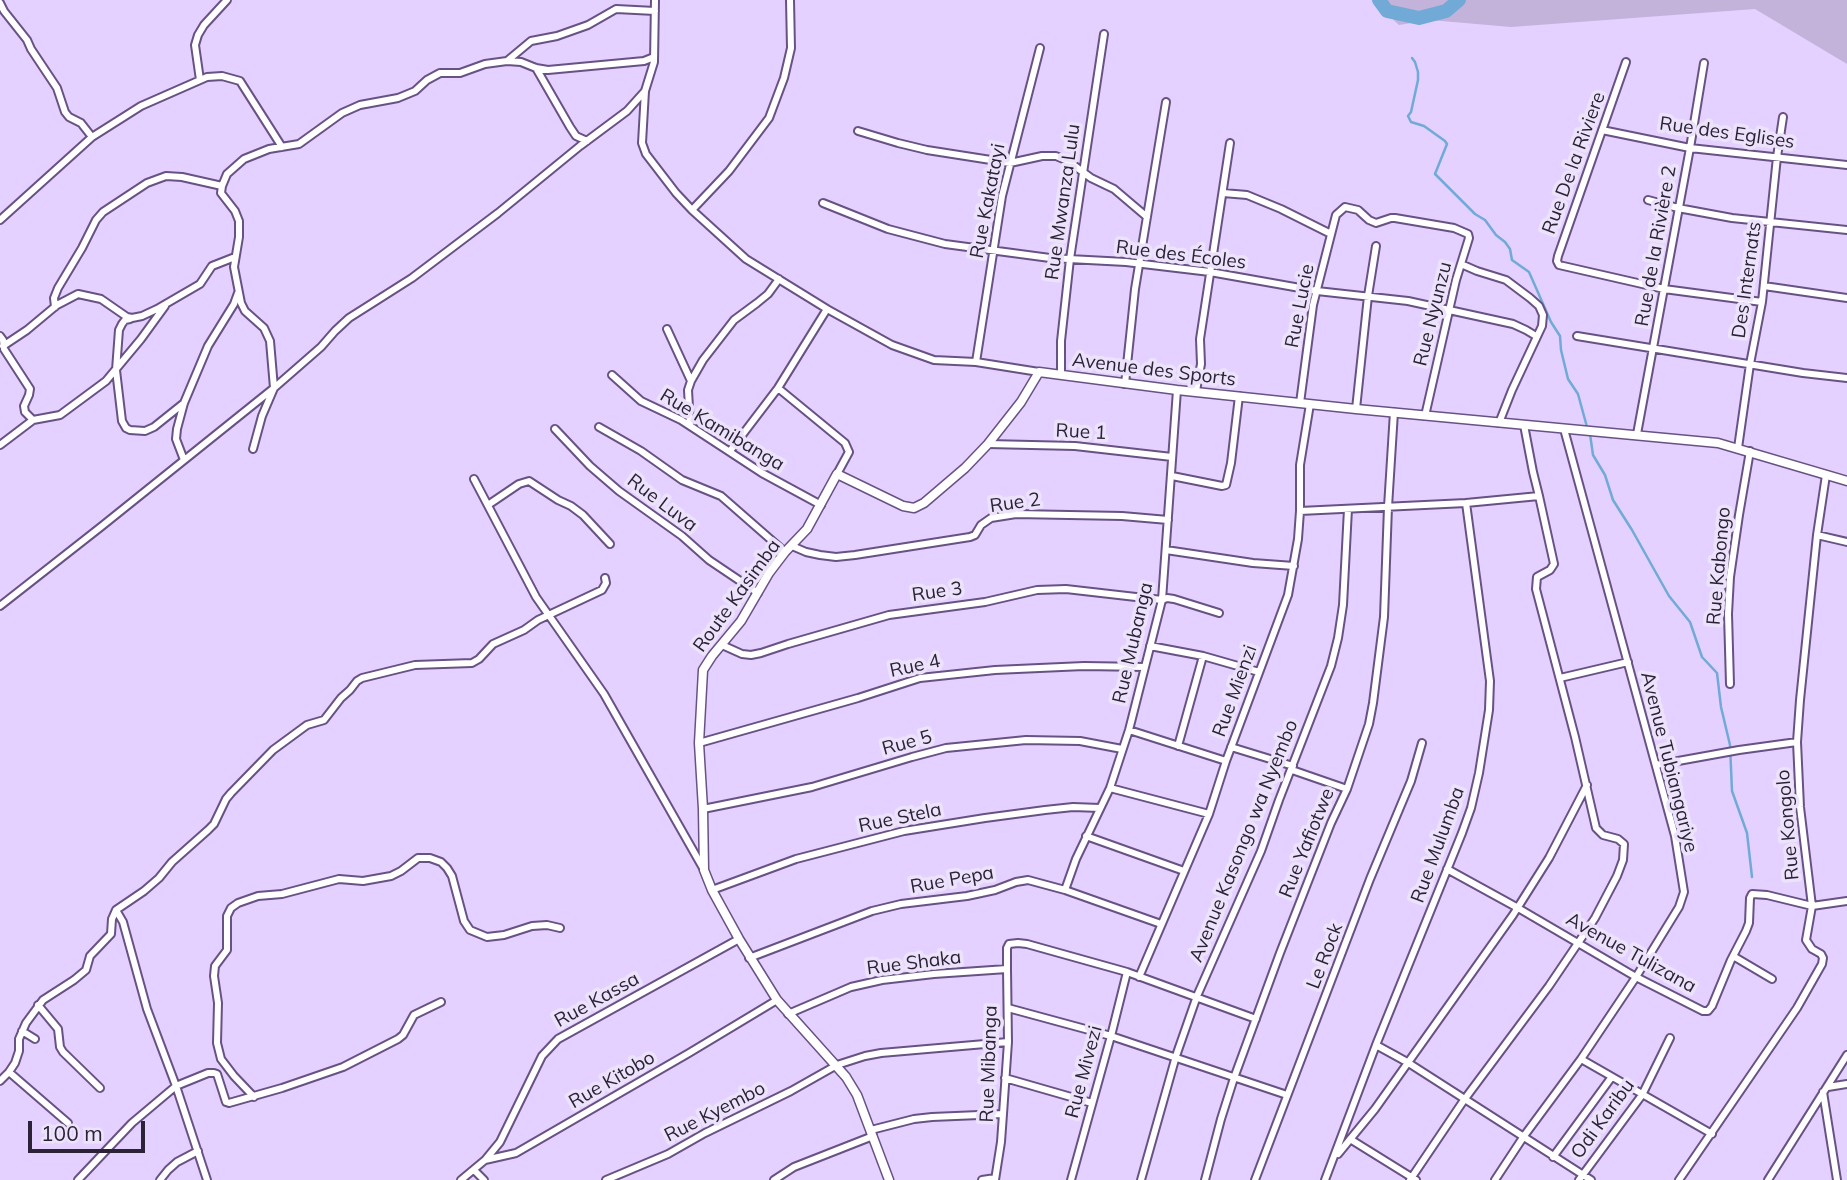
<!DOCTYPE html>
<html>
<head>
<meta charset="utf-8">
<style>
	body { margin:0 }
	#map { position:relative; width:1847px; height:1180px; overflow:hidden; background:#e4d1ff; font-family:Mulish,sans-serif }
	canvas { display:block }
	.scale { position:absolute; left:28px; top:1121px; width:117px; height:32px; box-sizing:border-box; border:4px solid #2b2237; border-top:0; padding-left:9px; font-size:21px; line-height:24px; white-space:nowrap; color:#2b2237; -webkit-text-stroke:5px #ece3fa; paint-order:stroke }
</style>
</head>
<body>
<div id="map">
<canvas width="1847" height="1180"></canvas>
<div class="scale">100 m</div>
</div>
<script>
const ctx = document.querySelector('canvas').getContext('2d');
ctx.lineJoin = 'round';
function fillPath(path, color) { ctx.fillStyle = color; ctx.fill(path, 'evenodd'); }
const toPath = rows => new Path2D(rows.map(r => 'M' + r).join(''));
function stroke(path, color, width, dash) { ctx.strokeStyle = color; ctx.lineWidth = width; ctx.lineCap = dash ? 'butt' : 'round'; ctx.setLineDash(dash || []); ctx.stroke(path); }
function label(font, color, halo, rows, align = 'center') {
  ctx.font = font + ' Mulish,sans-serif'; ctx.lineWidth = 7; ctx.setLineDash([]); ctx.textBaseline = 'middle'; ctx.strokeStyle = halo; ctx.fillStyle = color; for (const [text, x, y, turn = 0] of rows) {
    ctx.save(); ctx.translate(x, y); ctx.rotate((+turn || 0) * Math.PI / 180); ctx.textAlign = isNaN(turn) ? turn : align; if (halo) ctx.strokeText(text, 0, 0); ctx.fillText(text, 0, 0); ctx.restore();
  }
}
fillPath(toPath([
	[1372,0,1847,0,1847,64,1755,9,1511,27,1430,20,1399,25]
]), '#c3b3da');
stroke(toPath([
	[1412,58,1415,62,1418,72,1418,80,1411,112,1408,116,1411,122,1424,126,1445,141,1447,144,1435,174,1475,214,1485,220,1496,235,1505,242,1510,249,1512,260,1529,272,1551,322,1560,336,1561,350,1568,379,1578,394,1587,427],
	[1590,434,1593,455,1605,475,1613,500,1632,530,1669,596,1690,622,1702,657,1717,673,1721,707,1730,745,1732,791,1747,833,1752,877]
]), '#71aad7', 2.5);
stroke(toPath([
	[1379,0,1387,11,1419,18,1446,11,1459,0]
]), '#71aad7', 14);
const minor = toPath([
	[655,0,654,62,645,91,642,143,646,154,676,193,692,210,746,259,827,309,892,345,934,360,976,362,1039,372],
	[0,3,4,11,27,40,31,49,57,88,65,112,69,117,81,123,92,137],
	[507,61,531,41,557,36,588,25,616,9,655,11],
	[1626,62,1558,256,1557,261,1559,265,1664,289,1762,302],
	[536,68,570,127,576,136,587,141],
	[200,80,195,45,198,35,204,25,227,0],
	[1602,130,1690,148,1847,165],
	[858,131,898,143,927,150,1010,163,1042,156,1056,156,1068,161,1091,178,1114,189,1147,217],
	[1223,193,1247,195,1281,209,1331,234],
	[1648,200,1678,208,1732,218,1847,230],
	[823,203,888,229,945,244,1050,258,1126,262,1210,272,1317,291,1408,301,1513,324,1526,330,1536,336],
	[692,210,729,171,769,118,784,78,791,48,790,0],
	[0,220,92,137,141,106,207,77,222,76,240,81,282,147],
	[1461,264,1477,271,1506,280,1530,298,1539,306,1543,315,1542,326,1512,390,1499,423],
	[1764,286,1847,298],
	[55,307,54,298,58,288,82,248,96,220,103,212,147,183,166,176,182,177,222,186],
	[130,319,125,320,122,324,119,330,116,370,122,421,126,428,130,430,145,431,154,427,184,403],
	[667,329,691,381],
	[0,336,3,340,4,349,30,389,29,395,24,406,25,412,33,420],
	[1577,336,1803,373,1847,378],
	[3,346,27,330,57,305,78,294,101,299,127,317,132,318,142,316,157,309,200,284,212,266,235,257],
	[976,362,1002,196,1040,48],
	[612,375,641,401,681,420,762,473,821,505],
	[1061,375,1061,341,1070,259,1104,34],
	[1125,384,1135,289,1166,102],
	[778,388,845,443,849,452,837,474],
	[1196,391,1201,364,1200,339,1204,313,1230,143],
	[1300,403,1313,305,1336,215,1345,207,1358,210,1369,220,1376,223,1391,218,1395,218,1454,228,1468,234,1469,238,1456,280,1425,416],
	[1356,409,1368,296,1376,246],
	[690,425,688,390,691,381,703,360,734,320,757,303,768,294,779,279],
	[599,427,641,451,682,480,721,496,785,552],
	[555,429,590,466,619,491,682,536,709,560,758,593],
	[1637,434,1690,148,1704,63],
	[988,444,1075,446,1172,457],
	[0,445,33,420,60,415,106,381,141,339,165,306],
	[1738,448,1750,364,1762,302,1777,157,1783,117],
	[253,449,262,416,274,388,321,347,335,331,349,318,412,278,498,213,580,146,627,111,645,91],
	[730,451,778,388,827,309],
	[184,460,176,439,177,429,184,403,208,346,234,304,238,293],
	[1172,476,1222,486,1226,485,1231,463,1239,396],
	[474,479,536,597,604,694,703,868],
	[488,505,519,484,529,481,558,500,571,506,583,515,610,544],
	[1300,511,1466,503,1539,496,1533,472,1524,425],
	[1817,535,1847,542],
	[792,546,806,552,820,555,836,557,855,555,970,537,975,535,981,525,991,518,1016,514,1122,516,1168,520],
	[1166,550,1253,563,1294,566],
	[0,606,102,526,274,388,270,341,264,328,245,311,241,303,234,267,239,237,239,221,235,211,221,193,222,186,227,174,244,159,269,149,299,144,342,113,360,105,398,98,415,91,427,80,440,73,460,73,485,64,507,61,521,62,536,68,548,70,644,61,654,57],
	[722,645,742,654,751,655,761,653,788,644,889,615,985,602,1037,590,1066,589,1162,600,1167,598,1174,599,1219,613],
	[1150,646,1203,656,1259,672],
	[1560,678,1628,662],
	[1730,684,1728,614,1730,577,1739,515,1750,451],
	[1129,730,1226,761],
	[699,743,858,698,920,678,995,670,1084,666,1145,667],
	[1178,746,1203,656],
	[1231,747,1293,766],
	[1656,765,1739,750,1797,742],
	[1292,770,1347,789],
	[1110,788,1209,814],
	[703,809,812,787,912,757,946,748,1026,740,1080,741,1122,749],
	[1086,836,1184,871],
	[1447,869,1518,908,1636,977,1703,1011,1708,1011,1712,1006,1731,960,1746,931,1749,923,1750,898,1752,894,1767,895,1812,906,1847,901],
	[712,890,796,859,904,831,985,818,1045,810,1073,807,1100,808],
	[1065,890,1076,859,1110,788,1129,730,1162,600,1177,390],
	[116,910,123,922,147,1009,176,1086,207,1180],
	[1733,956,1772,979],
	[749,958,872,911,901,904,967,896,995,890,1016,882,1028,880,1065,890,1161,924],
	[1139,977,1209,814,1226,761,1288,595,1298,539,1300,511,1300,465,1310,404],
	[38,1005,58,1029,60,1047,63,1052,100,1088],
	[1008,1008,1111,1036,1287,1095],
	[788,1014,851,987,882,980,934,974,1007,969],
	[22,1031,35,1039],
	[1376,1045,1407,1062,1591,1180],
	[1581,1059,1712,1134],
	[1005,1078,1092,1103],
	[0,1081,9,1072],
	[1828,1087,1847,1084],
	[1823,1092,1837,1180],
	[254,1097,234,1076,221,1059,217,1043,218,1003,214,976,215,966,227,950,227,916,231,908,238,903,258,896,282,894,339,879,363,881,391,876,401,871,418,858,430,858,441,862,447,868,452,876,464,921,470,930,487,937,504,935,532,926,547,925,560,928],
	[68,1123,9,1072,15,1063,19,1051,19,1039,26,1023,43,1000,74,980,86,970,90,956,111,934,112,919,116,910,144,891,159,878,172,862,208,830,214,824,226,799,231,793,273,750,307,725,324,720,341,698,350,690,357,681,362,678,415,665,472,663,479,659,493,644,524,630,538,620,602,590,606,583,605,578],
	[871,1130,914,1119,932,1117,1003,1114],
	[1350,1139,1416,1180],
	[1338,1154,1375,1109,1513,915,1549,858,1587,785],
	[1553,1157,1611,1078],
	[486,1159,500,1142,542,1056,558,1039,739,939],
	[474,1170,484,1180],
	[78,1180,132,1123,176,1086,208,1073,214,1073,217,1074,226,1102,229,1103,282,1088,343,1067,398,1039,403,1035,414,1015,441,1002],
	[160,1180,168,1170,177,1162,198,1151],
	[461,1180,485,1160,516,1153,689,1053,777,1000],
	[606,1180,668,1154,705,1133,791,1091,837,1065,865,1056,881,1053,1008,1042],
	[774,1180,794,1167,873,1136],
	[982,1180,995,1178],
	[995,1180,1001,1142,1003,1114,1008,1042,1007,969,1007,948,1009,944,1018,943,1027,944,1127,972,1256,1019],
	[1071,1180,1111,1036,1127,972],
	[1141,1180,1176,1056,1197,996,1261,851,1279,800,1331,666,1338,638,1343,605,1348,509],
	[1205,1180,1221,1119,1234,1078,1280,953,1331,823,1347,789,1369,724,1373,703,1384,617,1388,507,1394,412],
	[1255,1180,1370,879,1411,781,1422,743],
	[1325,1180,1376,1045,1462,833,1471,808,1479,773,1489,710,1490,681,1466,503],
	[1410,1180,1464,1100,1549,986,1595,918,1617,876,1623,860,1624,844,1618,839,1603,835,1596,828,1575,737,1536,589,1537,577,1550,570,1554,564,1539,496],
	[1495,1180,1524,1136,1581,1059,1636,977,1679,907,1684,892,1675,836,1564,429],
	[1579,1180,1642,1095,1670,1038],
	[1679,1180,1797,1008,1822,964,1823,958,1821,954,1812,949,1806,940,1812,906,1800,807,1797,742,1800,700,1817,535,1826,475],
	[1768,1180,1847,1055]
]);
const tertiary = toPath([
	[889,1180,857,1095,846,1077,777,1000,739,939,712,890,704,870,703,809,699,743,703,670,712,656,741,621,769,573,785,552,807,529,837,474,903,506,914,508,924,503,965,468,988,444,1021,402,1039,372,1177,390,1356,409,1718,443,1847,481]
]);
stroke(minor, '#685284', 10);
stroke(tertiary, '#685284', 11);
stroke(minor, '#fff', 6);
stroke(tertiary, '#fff', 8);
label('19px', '#2b2237', '#ece3fa', [
	["Rue des Eglises",1727,133,8],
	["Rue De la Riviere",1574,163,-70],
	["Rue Kakatayi",988,201,-79],
	["Rue Mwanza Lulu",1063,202,-82],
	["Rue de la Rivière 2",1656,246,-80],
	["Rue des Écoles",1181,255,7],
	["Des Internats",1747,280,-82],
	["Rue Lucie",1300,306,-79],
	["Rue Nyunzu",1433,314,-76],
	["Avenue des Sports",1154,370,7],
	["Rue Kamibanga",722,430,31],
	["Rue 1",1081,432,3],
	["Rue Luva",662,503,37],
	["Rue 2",1015,503,-8],
	["Rue Kabongo",1719,566,-85],
	["Rue 3",937,592,-8],
	["Route Kasimba",737,596,-54],
	["Rue Mubanga",1133,643,-77],
	["Rue 4",915,666,-12],
	["Rue Mienzi",1235,691,-70],
	["Rue 5",907,743,-15],
	["Avenue Tubiangariye",1669,762,76],
	["Rue Stela",900,818,-12],
	["Rue Kongolo",1788,825,-95],
	["Avenue Kasongo wa Nyembo",1244,841,-68],
	["Rue Yafiotwe",1307,843,-68],
	["Rue Mulumba",1438,845,-70],
	["Rue Pepa",952,880,-10],
	["Avenue Tulizana",1631,953,29],
	["Le Rock",1325,956,-69],
	["Rue Shaka",914,963,-7],
	["Rue Kassa",597,1000,-29],
	["Rue Mibanga",989,1064,-88],
	["Rue Mivezi",1084,1072,-75],
	["Rue Kitobo",612,1080,-30],
	["Rue Kyembo",715,1112,-27],
	["Odi Karibu",1603,1119,-54]
]);
</script>
</body>
</html>
